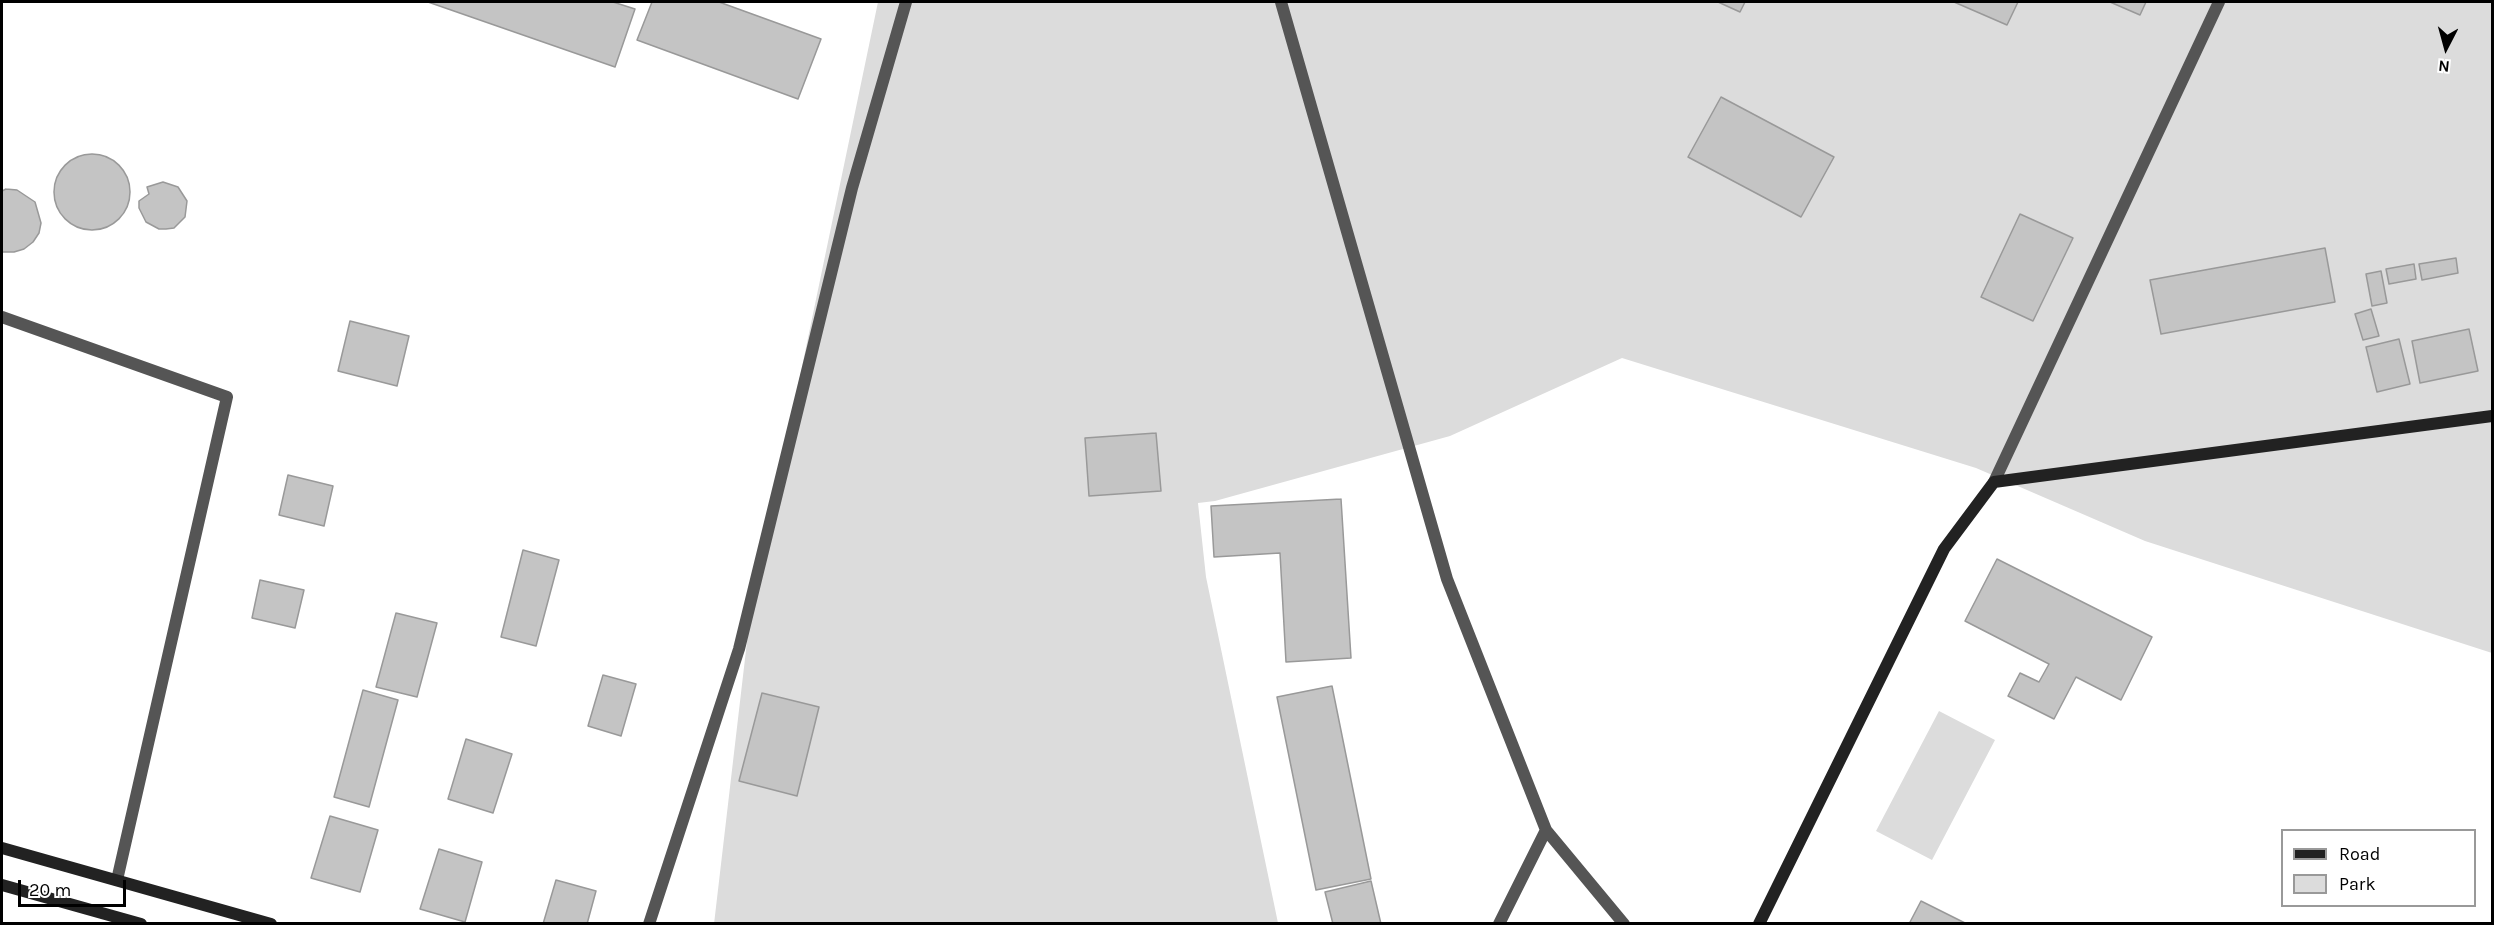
<!DOCTYPE html>
<html>
<head>
<meta charset="utf-8">
<style>
	body { margin:0 }
	#map { position:relative; width:2494px; height:925px; overflow:hidden; background:#fff; font-family:Karla,sans-serif }
	canvas { display:block }
	.frame { position:absolute; inset:0; border:3px solid #000; pointer-events:none }
	.legend { position:absolute; left:2281px; top:829px; width:195px; height:78px; box-sizing:border-box; background:#fff; border:2px solid #999; margin:0; padding:8px 10px; list-style:none; font-size:18px; color:#000 }
	.legend li { display:flex; align-items:center; gap:12px; height:30px }
	.legend b { width:30px; border:2px solid #999 }
	.north { position:absolute; left:2416px; top:18px; width:60px; height:60px; -webkit-text-stroke:4px #fff; paint-order:stroke; rotate:186deg; font-size:16px; font-weight:700; line-height:24px; text-align:center; color:#000 }
	.north::after { content:''; display:block; margin:auto; width:21px; height:27px; background:#000; clip-path:polygon(50% 0,100% 100%,50% 72%,0 100%) }
	.scale { position:absolute; left:18px; top:880px; width:108px; height:27px; box-sizing:border-box; border:3px solid #000; border-top:0; padding-left:8px; font-size:18px; line-height:21px; white-space:nowrap; color:#000; -webkit-text-stroke:4px #fff; paint-order:stroke }
</style>
</head>
<body>
<div id="map">
<canvas width="2494" height="925"></canvas>
<div class="frame"></div>
<ul class="legend">
<li><b style="height:8px;background:#222"></b>Road</li>
<li><b style="height:16px;background:#dcdcdc"></b>Park</li>
</ul>
<div class="north">N</div>
<div class="scale">20 m</div>
</div>
<script>
const ctx = document.querySelector('canvas').getContext('2d');
ctx.lineJoin = 'round';
function fillPath(path, color) { ctx.fillStyle = color; ctx.fill(path, 'evenodd'); }
const toPath = rows => new Path2D(rows.map(r => 'M' + r).join(''));
function stroke(path, color, width, dash) { ctx.strokeStyle = color; ctx.lineWidth = width; ctx.lineCap = dash ? 'butt' : 'round'; ctx.setLineDash(dash || []); ctx.stroke(path); }
fillPath(toPath([
	[878,2,2492,2,2492,653,2145,541,1976,468,1622,358,1450,436,1215,501,1198,503,1206,577,1278,923,714,924,750,616],
	[1939,711,1995,740,1932,860,1876,831]
]), '#dcdcdc');
const building = toPath([
	[428,2,613,2,635,9,615,67,428,2],
	[652,2,719,2,821,39,798,99,637,40,652,2],
	[1718,2,1745,2,1740,12,1718,2],
	[1954,2,2018,2,2007,25,1954,2],
	[2110,2,2146,2,2140,15,2110,2],
	[1721,97,1834,157,1801,217,1688,157,1721,97],
	'54 192a38 38 0 1 1 76 0a38 38 0 1 1-76 0Z',
	[163,182,178,187,187,201,185,217,174,228,166,229,159,229,146,222,139,208,139,201,149,194,147,187,163,182],
	[6,189,17,190,35,202,41,223,39,233,33,242,24,249,14,252,2,252,2,191,6,189],
	[2020,214,2073,238,2033,321,1981,297,2020,214],
	[2325,248,2335,302,2161,334,2150,280,2325,248],
	[2456,258,2458,273,2422,280,2419,264,2456,258],
	[2414,264,2416,279,2389,284,2386,269,2414,264],
	[2381,271,2387,303,2372,306,2366,274,2381,271],
	[2371,309,2379,336,2363,340,2355,314,2371,309],
	[350,321,409,336,397,386,338,371,350,321],
	[2469,329,2478,371,2420,383,2412,341,2469,329],
	[2399,339,2410,384,2377,392,2366,347,2399,339],
	[1156,433,1161,491,1089,496,1085,438,1156,433],
	[288,475,333,486,324,526,279,515,288,475],
	[1341,499,1351,658,1286,662,1280,553,1214,557,1211,506,1341,499],
	[523,550,559,560,536,646,501,637,523,550],
	[1997,559,2152,637,2121,700,2076,677,2054,719,2008,696,2020,673,2039,682,2049,664,1965,621,1997,559],
	[260,580,304,590,295,628,252,618,260,580],
	[396,613,437,623,417,697,376,687,396,613],
	[603,675,636,684,621,736,588,726,603,675],
	[1332,686,1371,879,1316,890,1277,697,1332,686],
	[363,690,398,700,369,807,334,797,363,690],
	[762,693,819,707,797,796,739,781,762,693],
	[466,739,512,754,493,813,448,799,466,739],
	[330,816,378,830,360,892,311,878,330,816],
	[439,849,482,862,465,922,420,909,439,849],
	[556,880,596,891,587,924,543,924,556,880],
	[1371,881,1381,924,1333,924,1325,892,1371,881],
	[1921,901,1967,924,1909,924,1921,901]
]);
fillPath(building, '#c4c4c4');
stroke(building, '#999', 1.5);
stroke(toPath([
	[1281,2,1447,579,1546,830,1499,924],
	[2,317,227,397,117,880],
	[1994,482,2219,2],
	[1546,830,1624,924],
	[649,924,739,649,852,188,906,2]
]), '#555', 12);
stroke(toPath([
	[2,848,271,924],
	[2,885,141,924],
	[1759,924,1944,549,1994,482,2492,416]
]), '#222', 12);
</script>
</body>
</html>
